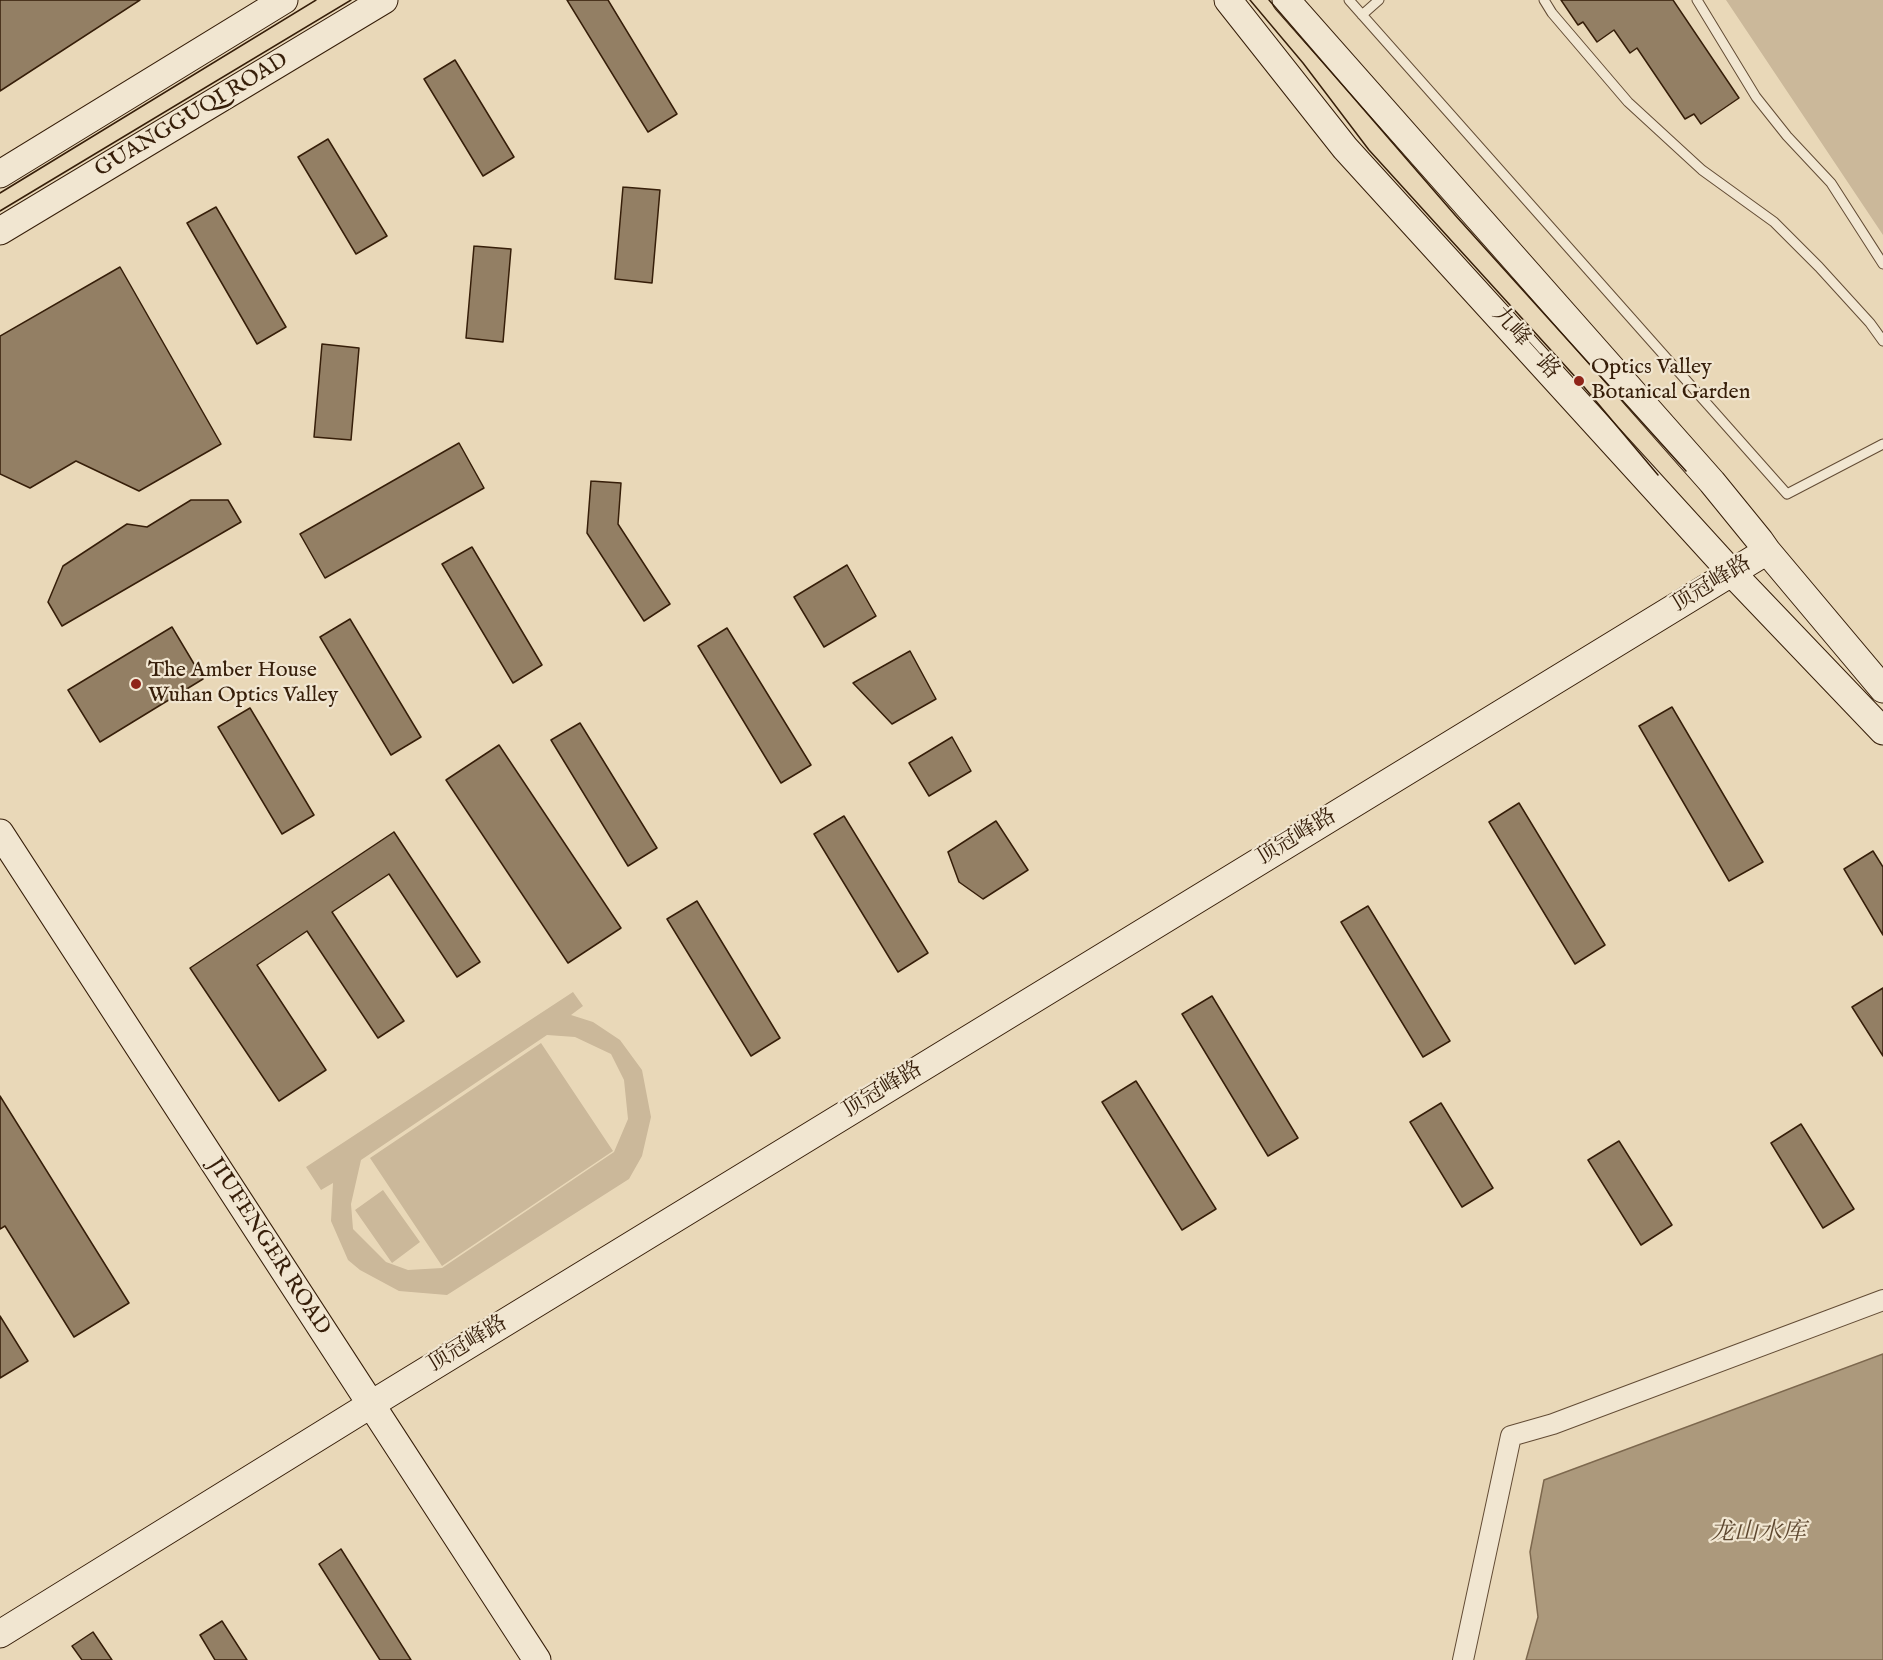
<!DOCTYPE html>
<html>
<head>
<meta charset="utf-8">
<style>
	body { margin:0 }
	canvas { display:block; background:#e9d8b8 }
</style>
</head>
<body>
<canvas width="1883" height="1660"></canvas>
<script>
const ctx = document.querySelector('canvas').getContext('2d');
ctx.lineJoin = 'round';
function fillPath(path, color) { ctx.fillStyle = color; ctx.fill(path, 'evenodd'); }
const toPath = rows => new Path2D(rows.map(r => 'M' + r).join(''));
function stroke(path, color, width, dash) { ctx.strokeStyle = color; ctx.lineWidth = width; ctx.lineCap = dash ? 'butt' : 'round'; ctx.setLineDash(dash || []); ctx.stroke(path); }
function label(font, color, halo, rows, align = 'center') {
  ctx.font = font + ' "IM FELL English","Noto Serif SC",serif'; ctx.lineWidth = 4.5; ctx.setLineDash([]); ctx.textBaseline = 'middle'; ctx.strokeStyle = halo; ctx.fillStyle = color; for (const [text, x, y, turn = 0] of rows) {
    ctx.save(); ctx.translate(x, y); ctx.rotate((+turn || 0) * Math.PI / 180); ctx.textAlign = isNaN(turn) ? turn : align; if (halo) ctx.strokeText(text, 0, 0); ctx.fillText(text, 0, 0); ctx.restore();
  }
}
fillPath(toPath([
	[1726,0,1883,0,1883,235],
	[573,992,583,1006,571,1015,593,1022,620,1040,642,1070,651,1117,642,1156,629,1179,447,1295,399,1291,360,1270,348,1260,331,1221,333,1183,321,1190,306,1167],
	[547,1035,575,1037,611,1054,624,1080,628,1119,614,1152,442,1268,408,1270,386,1262,353,1229,351,1204,361,1160],
	[541,1043,613,1151,442,1266,370,1158],
	[383,1190,420,1242,392,1263,355,1210]
]), '#cbb89a');
const water = toPath([
	[1883,1354,1883,1660,1526,1660,1538,1617,1530,1552,1544,1480,1883,1354]
]);
fillPath(water, '#ac997c');
stroke(water, '#7d684e', 1.5);
const building = toPath([
	[0,0,140,0,0,91,0,0],
	[567,0,608,0,677,114,648,132,567,0],
	[1561,0,1673,0,1739,98,1701,124,1694,114,1685,119,1637,48,1630,53,1614,30,1597,42,1583,22,1578,25,1561,0],
	[455,60,514,157,483,176,424,79,455,60],
	[328,139,387,236,356,254,298,157,328,139],
	[623,187,660,190,652,283,615,279,623,187],
	[216,207,286,327,257,344,187,223,216,207],
	[474,246,511,249,503,342,466,338,474,246],
	[120,267,221,444,139,491,76,461,30,488,0,474,0,336,120,267],
	[322,344,359,348,351,440,314,437,322,344],
	[459,443,484,488,325,578,300,534,459,443],
	[591,481,621,483,618,524,670,604,644,621,587,533,591,481],
	[191,500,228,500,241,522,62,626,48,602,63,566,127,524,147,527,191,500],
	[472,547,542,665,513,683,442,564,472,547],
	[847,565,876,616,824,647,794,597,847,565],
	[350,619,421,737,391,755,320,637,350,619],
	[172,627,203,679,100,742,68,690,172,627],
	[727,628,811,765,781,783,698,646,727,628],
	[910,651,936,699,892,724,853,683,910,651],
	[1672,707,1763,862,1729,881,1639,726,1672,707],
	[250,708,314,815,282,834,218,727,250,708],
	[580,723,657,848,628,866,551,740,580,723],
	[952,737,971,771,929,796,909,763,952,737],
	[499,745,621,928,568,963,446,780,499,745],
	[1519,803,1605,945,1575,964,1489,822,1519,803],
	[844,816,928,953,898,972,814,834,844,816],
	[996,821,1028,870,983,899,959,882,948,852,996,821],
	[394,832,480,962,457,977,389,874,332,912,404,1021,378,1038,307,931,257,965,326,1070,279,1101,190,968,394,832],
	[1873,851,1883,867,1883,935,1844,869,1873,851],
	[697,901,780,1038,751,1056,667,919,697,901],
	[1368,906,1450,1041,1423,1057,1341,922,1368,906],
	[1883,988,1883,1056,1852,1007,1883,988],
	[1212,996,1298,1138,1268,1156,1182,1014,1212,996],
	[1136,1081,1216,1209,1182,1230,1102,1102,1136,1081],
	[0,1096,129,1303,74,1337,5,1226,0,1229,0,1096],
	[1441,1103,1493,1188,1462,1207,1410,1122,1441,1103],
	[1801,1124,1854,1209,1823,1228,1771,1143,1801,1124],
	[1619,1141,1672,1225,1641,1245,1588,1160,1619,1141],
	[0,1316,28,1361,0,1378,0,1316],
	[341,1549,411,1660,380,1660,319,1564,341,1549],
	[222,1621,247,1660,215,1660,200,1635,222,1621],
	[93,1632,112,1660,82,1660,72,1646,93,1632]
]);
fillPath(building, '#937f64');
stroke(building, '#361e09', 1.5);
const lane = toPath([
	[1349,0,1787,494,1883,444],
	[1544,0,1552,13,1628,102,1702,170,1774,222,1819,267,1870,323,1883,341],
	[1697,0,1756,97,1787,136,1831,183,1883,264],
	[1362,15,1379,0]
]);
const street = toPath([
	[1463,1660,1511,1436,1553,1424,1883,1300]
]);
const secondary = toPath([
	[1228,0,1345,148,1732,573,1883,731],
	[1286,0,1712,482,1760,541,1767,551,1883,689],
	[0,174,284,0],
	[0,231,384,0],
	[0,833,537,1660],
	[0,1634,370,1405,1767,551]
]);
stroke(lane, '#634c35', 11);
stroke(street, '#634c35', 22);
stroke(secondary, '#361e09', 29);
stroke(lane, '#f1e6d1', 9);
stroke(street, '#f1e6d1', 20);
stroke(secondary, '#f1e6d1', 27);
stroke(toPath([
	[1250,0,1303,63,1369,150,1579,381,1658,475],
	[1269,0,1455,215,1686,471],
	[0,193,316,0],
	[0,211,351,0]
]), '#361e09', 1.5);
for (const [x, y, r, color] of [
	[1579,381,6,"#8f2418"],
	[136,684,6,"#8f2418"]
]) { const dot = new Path2D(); dot.arc(x, y, r, 0, 2 * Math.PI); ctx.fillStyle = color; ctx.fill(dot); stroke(dot, '#f1e6d1', 2); }
label('22px', '#361e09', '#f1e6d1', [
	["GUANGGUQI ROAD",192,116,-31],
	["九峰一路",1525,344,48],
	["顶冠峰路",1712,585,-31],
	["顶冠峰路",1297,838,-31],
	["顶冠峰路",883,1091,-31],
	["JIUFENGER ROAD",268,1247,57],
	["顶冠峰路",468,1345,-31]
]);
label('22px', '#361e09', '#f1e6d1', [
	["Optics Valley",1591,368],
	["Botanical Garden",1591,393],
	["The Amber House",148,671],
	["Wuhan Optics Valley",148,696]
], 'left');
label('italic 24px', '#5f4931', '#f1e6d1', [
	["龙山水库",1758,1534]
]);
</script>
</body>
</html>
